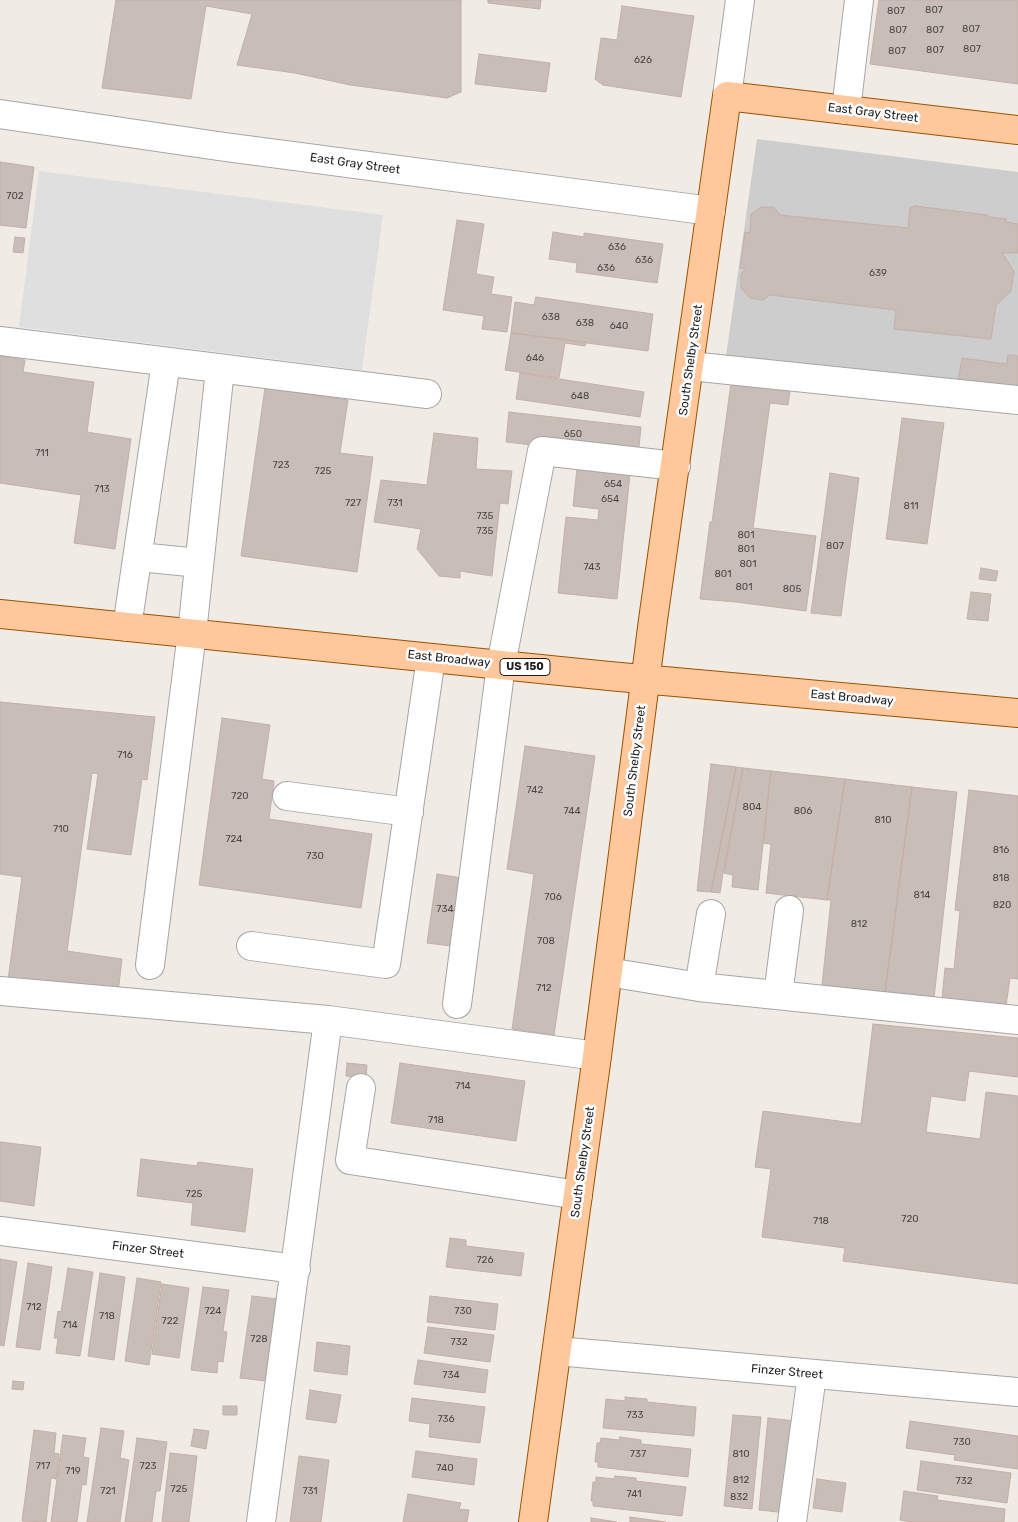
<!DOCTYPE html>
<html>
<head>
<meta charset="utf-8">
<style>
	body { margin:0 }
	canvas { display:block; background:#f1ebe5 }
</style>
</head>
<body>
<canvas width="1018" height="1522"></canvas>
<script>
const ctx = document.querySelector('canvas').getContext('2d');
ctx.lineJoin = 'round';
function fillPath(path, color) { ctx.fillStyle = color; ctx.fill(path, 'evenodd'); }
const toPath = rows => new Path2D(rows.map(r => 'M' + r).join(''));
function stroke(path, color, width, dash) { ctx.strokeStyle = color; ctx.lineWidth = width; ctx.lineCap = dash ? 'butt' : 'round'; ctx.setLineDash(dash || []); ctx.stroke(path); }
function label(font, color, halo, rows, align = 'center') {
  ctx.font = font + ' Rubik,sans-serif'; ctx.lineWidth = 5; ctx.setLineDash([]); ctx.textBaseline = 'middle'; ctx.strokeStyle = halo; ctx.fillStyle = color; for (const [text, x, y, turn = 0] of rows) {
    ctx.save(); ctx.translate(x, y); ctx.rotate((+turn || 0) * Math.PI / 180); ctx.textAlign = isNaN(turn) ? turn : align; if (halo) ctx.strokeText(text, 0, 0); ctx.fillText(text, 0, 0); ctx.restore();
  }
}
fillPath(toPath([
	[757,139,1018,172,1018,391,725,363]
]), '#cdcdcd');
fillPath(toPath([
	[39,171,383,215,362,370,19,327]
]), '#dfdfdf');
const building = toPath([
	[116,0,461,0,461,92,447,98,350,85,295,73,237,65,252,14,206,6,191,99,102,88,116,0],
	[488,0,541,0,540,9,488,3,488,0],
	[879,0,1018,0,1018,84,870,64,879,0],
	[622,6,694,16,681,97,603,85,595,79,601,38,617,40,622,6],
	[479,54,550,63,546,92,475,84,479,54],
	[0,162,34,167,26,228,0,225,0,162],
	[915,206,987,215,989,217,1006,219,1006,222,1018,224,1018,253,1002,253,1014,271,1011,291,996,305,991,339,894,329,896,310,770,295,763,300,750,298,741,288,741,275,745,269,740,268,745,232,750,233,751,214,761,207,774,207,780,215,908,228,910,208,915,206],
	[457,220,484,224,476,274,494,277,491,294,512,297,507,332,482,329,484,316,443,310,457,220],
	[553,232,584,237,584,233,663,244,657,283,576,272,577,263,549,259,553,232],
	[15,237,25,238,23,253,13,252,15,237],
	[536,297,653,314,648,351,511,333,515,302,534,305,536,297],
	[511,333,586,342,585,346,565,343,559,378,505,370,511,333],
	[1008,355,1018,356,1018,389,958,382,962,358,1007,364,1008,355],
	[0,356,25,360,23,372,94,382,87,432,131,439,115,549,74,543,81,495,0,483,0,356],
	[520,373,644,392,640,417,516,399,520,373],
	[731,383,790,391,788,405,770,403,753,528,816,536,806,611,736,602,700,599,710,522,712,522,731,383],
	[265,388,348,400,340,453,373,457,357,572,241,556,265,388],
	[509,412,641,427,638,457,506,442,509,412],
	[902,418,944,423,927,544,886,539,902,418],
	[434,433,478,438,476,469,512,471,508,504,500,503,492,576,460,571,460,578,439,576,417,549,421,529,374,522,381,480,427,485,434,433],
	[578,459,631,465,617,599,558,593,566,517,598,520,599,509,573,506,578,459],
	[830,473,859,478,841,616,811,613,830,473],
	[981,568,998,571,996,581,979,579,981,568],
	[971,592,991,594,988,621,967,619,971,592],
	[0,702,155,717,147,780,142,779,131,855,87,849,98,774,92,773,67,951,122,959,118,993,8,980,22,877,0,874,0,702],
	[222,718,270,725,262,779,274,781,269,819,372,834,361,908,199,885,222,718],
	[525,746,595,756,554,1035,512,1029,534,874,507,869,525,746],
	[711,764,736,767,711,892,697,891,711,764],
	[736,767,743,768,723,873,720,893,711,892,736,767],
	[743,768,771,771,758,890,732,887,733,875,724,873,743,768],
	[771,771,845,779,827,900,766,893,771,844,763,843,771,771],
	[845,779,912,787,885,992,822,985,831,900,827,900,845,779],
	[912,787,957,792,934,998,885,992,912,787],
	[969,790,1018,796,1018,979,1010,978,1006,1006,942,998,945,968,954,969,960,911,955,910,969,790],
	[437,874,462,878,451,946,427,943,437,874],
	[873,1024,1018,1038,1018,1077,969,1071,965,1101,931,1096,926,1132,980,1139,986,1092,1018,1096,1018,1284,843,1261,845,1248,762,1237,771,1169,755,1167,763,1111,861,1124,873,1024],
	[347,1063,367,1065,366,1078,346,1076,347,1063],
	[400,1063,525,1081,516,1141,391,1123,400,1063],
	[0,1142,41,1147,34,1206,0,1201,0,1142],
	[141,1159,197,1166,198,1162,253,1169,245,1232,191,1225,193,1203,137,1196,141,1159],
	[450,1238,466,1240,466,1246,524,1253,521,1276,446,1267,450,1238],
	[0,1259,17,1262,4,1346,0,1345,0,1259],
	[28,1263,52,1267,40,1350,16,1347,28,1263],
	[68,1268,93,1272,80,1356,56,1353,58,1338,54,1338,58,1311,61,1312,68,1268],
	[100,1273,125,1277,114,1360,88,1356,100,1273],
	[137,1278,161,1282,149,1365,125,1361,137,1278],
	[162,1284,189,1288,179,1358,152,1354,162,1284],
	[203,1287,229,1290,223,1331,227,1332,223,1362,218,1361,217,1373,191,1370,203,1287],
	[252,1296,278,1299,266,1381,240,1378,252,1296],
	[430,1296,498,1304,495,1330,427,1322,430,1296],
	[428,1327,494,1335,490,1362,424,1353,428,1327],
	[317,1342,350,1346,347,1375,314,1371,317,1342],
	[418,1360,488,1370,485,1393,414,1384,418,1360],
	[13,1381,24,1382,23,1390,12,1389,13,1381],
	[310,1390,341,1395,336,1423,306,1419,310,1390],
	[625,1397,647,1399,647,1402,696,1407,694,1436,603,1428,606,1399,625,1401,625,1397],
	[412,1398,485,1407,480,1443,429,1437,430,1424,409,1421,412,1398],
	[223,1406,237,1406,237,1415,223,1415,223,1406],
	[733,1415,761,1417,752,1509,724,1506,733,1415],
	[768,1418,796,1421,787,1513,759,1510,768,1418],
	[910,1421,1018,1436,1018,1469,954,1460,955,1455,906,1448,910,1421],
	[101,1428,124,1431,120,1458,129,1460,120,1522,87,1522,101,1428],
	[194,1429,209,1431,206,1449,191,1446,194,1429],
	[34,1430,56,1433,54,1453,59,1454,56,1479,51,1478,46,1522,22,1521,34,1430],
	[63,1435,86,1438,83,1457,89,1458,86,1485,82,1484,77,1522,51,1522,63,1435],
	[620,1437,641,1440,641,1444,691,1449,688,1477,598,1467,598,1462,595,1462,597,1443,600,1443,601,1438,619,1440,620,1437],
	[137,1438,167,1442,160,1491,156,1491,152,1522,125,1522,137,1438],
	[416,1451,477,1459,474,1485,412,1477,416,1451],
	[170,1453,197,1456,189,1522,162,1522,170,1453],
	[299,1456,329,1460,321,1522,290,1522,299,1456],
	[921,1461,1011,1473,1007,1503,917,1490,921,1461],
	[615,1476,636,1478,636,1481,686,1487,682,1516,593,1506,593,1501,591,1501,593,1482,596,1482,596,1477,614,1479,615,1476],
	[817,1479,846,1483,842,1512,813,1508,817,1479],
	[904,1491,938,1496,937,1500,1005,1509,1004,1522,912,1522,900,1520,904,1491],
	[408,1494,461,1503,459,1509,469,1510,467,1522,403,1522,408,1494],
	[630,1517,666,1522,630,1522,630,1517],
	[591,1518,617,1522,591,1522,591,1518]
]);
fillPath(building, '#c9bdb8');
stroke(building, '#c4afa6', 1);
const minor = toPath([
	[727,96,740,0],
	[846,110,859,0],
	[0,114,225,147,711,211],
	[0,341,427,394],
	[690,366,1018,400],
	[139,557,199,563],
	[127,627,166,362],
	[287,796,409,812],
	[251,946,386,964,431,658],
	[150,965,192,633,220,369],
	[608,972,699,987,1018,1020],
	[699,987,711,914],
	[0,991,328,1020,597,1056],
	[778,995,789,910],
	[457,1004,501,665,542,451,676,466],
	[361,1088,350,1160,578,1195],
	[0,1231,296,1269],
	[557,1351,1018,1392],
	[261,1522,328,1020],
	[792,1522,812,1375]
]);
const major = toPath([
	[0,614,609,676,1018,713],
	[533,1522,597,1056,653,620,727,96,1018,130]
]);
stroke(minor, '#a6a6a6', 30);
stroke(major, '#9b5300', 30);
stroke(minor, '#fff', 28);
stroke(major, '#ffc79c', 28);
label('10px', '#4a4645', null, [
	["807",934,10],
	["807",896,11],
	["807",971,29],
	["807",898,30],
	["807",935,30],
	["807",972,49],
	["807",935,50],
	["807",897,51],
	["626",643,60],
	["702",15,196],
	["636",617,247],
	["636",644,260],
	["636",606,268],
	["639",878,273],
	["638",551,317],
	["638",585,323],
	["640",619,326],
	["646",535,358],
	["648",580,396],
	["650",573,434],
	["711",42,453],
	["723",281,465],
	["725",323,471],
	["654",613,484],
	["713",102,489],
	["654",610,499],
	["727",353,503],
	["731",395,503],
	["811",911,506],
	["735",485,516],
	["735",485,531],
	["801",746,535],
	["807",835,546],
	["801",746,549],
	["801",748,564],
	["743",592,567],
	["801",723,574],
	["801",744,587],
	["805",792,589],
	["716",125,755],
	["742",535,790],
	["720",240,796],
	["804",752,807],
	["744",572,811],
	["806",803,811],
	["810",883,820],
	["710",61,829],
	["724",234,839],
	["816",1001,850],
	["730",315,856],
	["818",1001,878],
	["814",922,895],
	["706",553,897],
	["820",1002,905],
	["734",445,909],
	["812",859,924],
	["708",546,941],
	["712",544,988],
	["714",463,1086],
	["718",436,1120],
	["725",194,1194],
	["720",910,1219],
	["718",821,1221],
	["726",485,1260],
	["712",34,1307],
	["724",213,1311],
	["730",463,1311],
	["718",107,1316],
	["722",170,1321],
	["714",70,1325],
	["728",259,1339],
	["732",459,1342],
	["734",451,1375],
	["733",635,1415],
	["736",446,1419],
	["730",962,1442],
	["737",638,1454],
	["810",741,1454],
	["717",43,1466],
	["723",148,1466],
	["740",445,1468],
	["719",73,1471],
	["812",741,1480],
	["732",964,1481],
	["725",179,1489],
	["721",108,1491],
	["731",310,1491],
	["741",634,1494],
	["832",739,1497]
]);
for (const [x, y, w] of [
	[525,667,50]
]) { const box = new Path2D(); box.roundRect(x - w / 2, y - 8.5, w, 17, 4); ctx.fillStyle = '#fff'; ctx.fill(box); stroke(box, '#1f1f1f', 1); }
label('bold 11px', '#1f1f1f', null, [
	["US 150",525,667]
]);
label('12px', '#1f1f1f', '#fff', [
	["East Gray Street",873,113,7],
	["East Gray Street",355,164,8],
	["South Shelby Street",691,360,-82],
	["East Broadway",449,659,6],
	["East Broadway",852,698,5],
	["South Shelby Street",635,761,-83],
	["South Shelby Street",583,1162,-82],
	["Finzer Street",148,1250,7],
	["Finzer Street",787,1372,5]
]);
</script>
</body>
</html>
